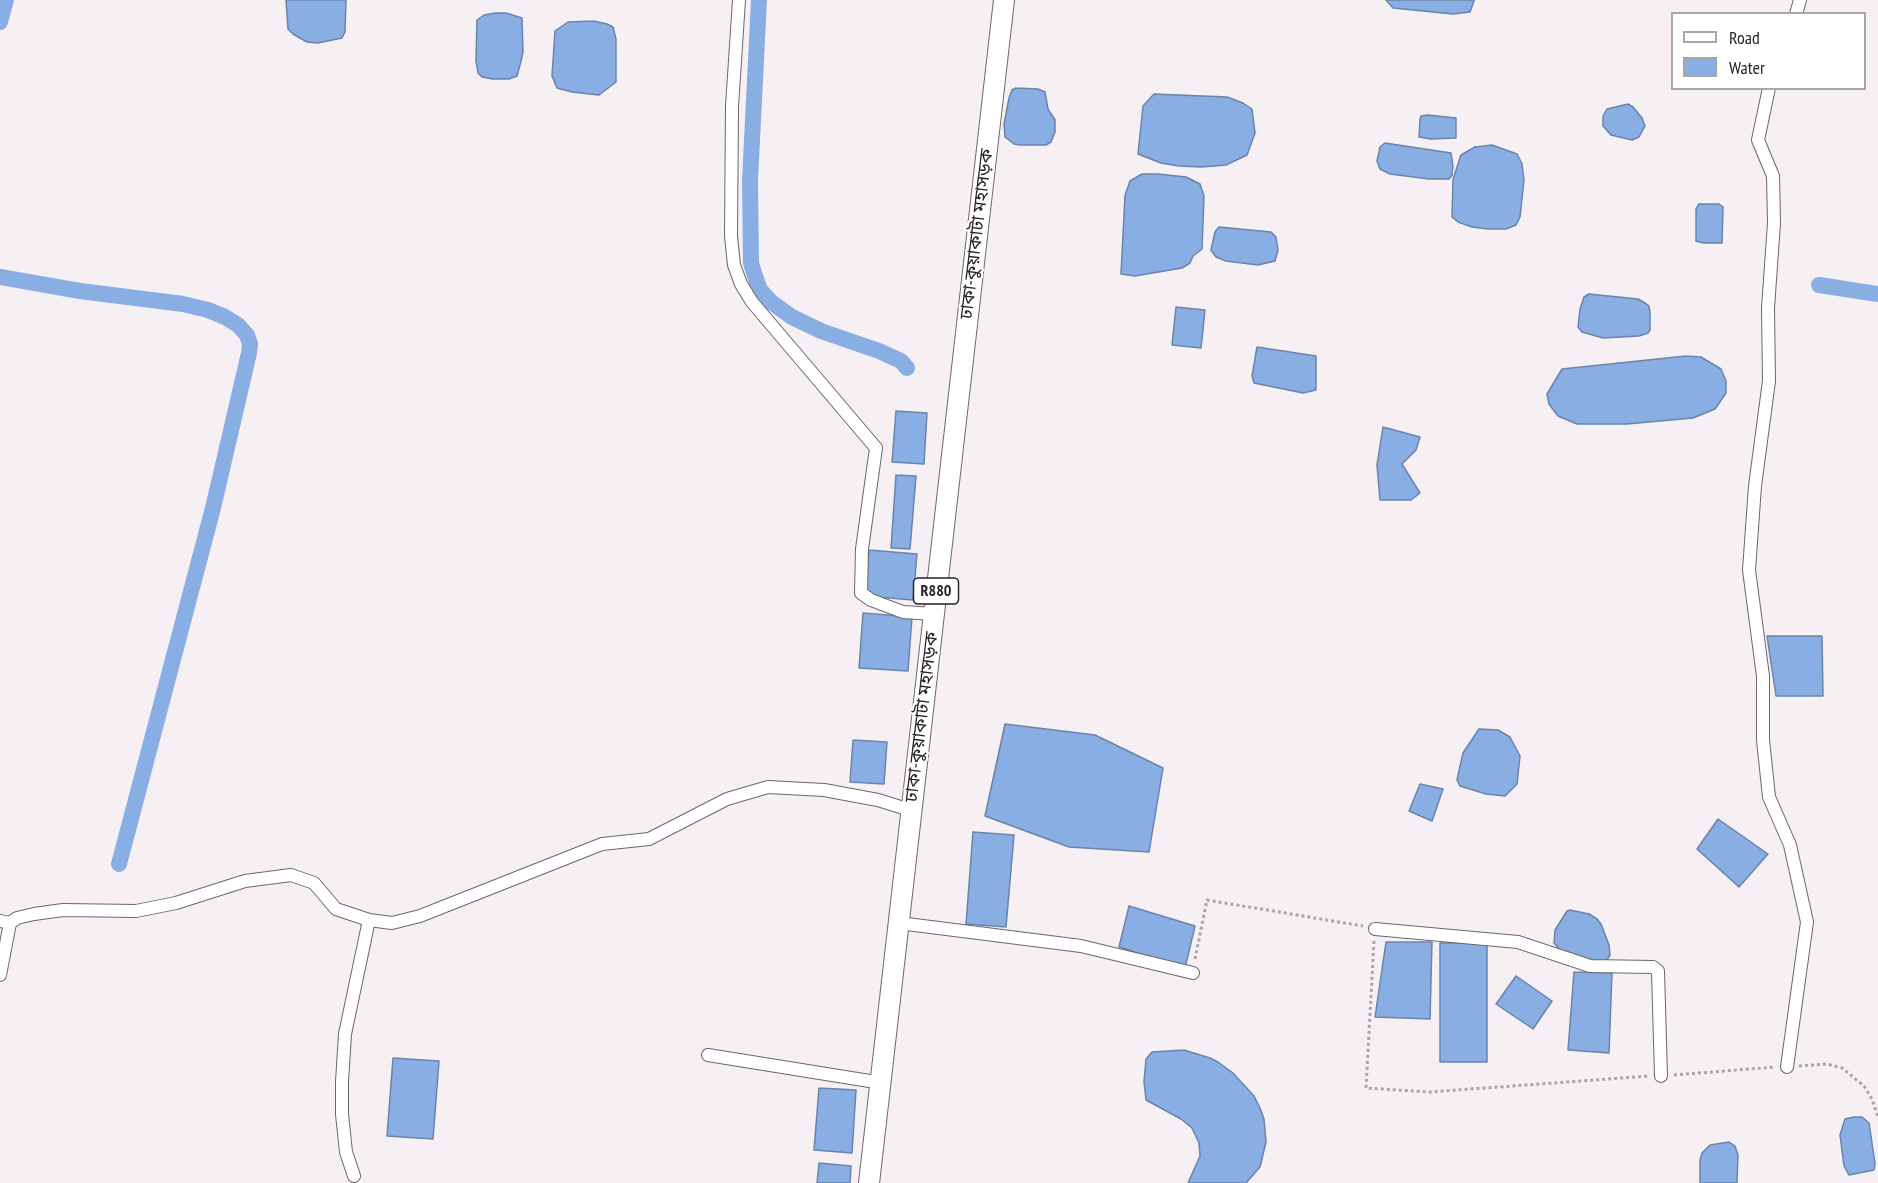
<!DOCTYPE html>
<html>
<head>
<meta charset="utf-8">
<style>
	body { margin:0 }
	#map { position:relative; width:1878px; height:1183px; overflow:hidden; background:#f6f0f5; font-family:"PT Sans Narrow",sans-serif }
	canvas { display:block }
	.legend { position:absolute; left:1671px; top:12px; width:195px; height:78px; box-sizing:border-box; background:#fff; border:2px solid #a8a7a8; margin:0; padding:8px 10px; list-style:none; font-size:18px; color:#252325 }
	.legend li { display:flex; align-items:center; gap:12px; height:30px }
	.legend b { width:30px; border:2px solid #a8a7a8 }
</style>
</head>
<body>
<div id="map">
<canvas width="1878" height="1183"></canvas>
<ul class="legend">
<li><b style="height:8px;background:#fff"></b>Road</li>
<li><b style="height:16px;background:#88aee3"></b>Water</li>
</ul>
</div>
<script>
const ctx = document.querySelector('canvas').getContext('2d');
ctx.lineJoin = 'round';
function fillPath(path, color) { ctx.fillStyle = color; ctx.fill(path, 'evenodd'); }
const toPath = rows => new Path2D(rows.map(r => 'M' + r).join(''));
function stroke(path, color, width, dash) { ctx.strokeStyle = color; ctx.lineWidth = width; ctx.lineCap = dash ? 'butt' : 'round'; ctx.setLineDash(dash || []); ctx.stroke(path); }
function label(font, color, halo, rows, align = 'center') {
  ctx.font = font + ' "PT Sans Narrow","Noto Sans Bengali",sans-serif'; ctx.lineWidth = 4.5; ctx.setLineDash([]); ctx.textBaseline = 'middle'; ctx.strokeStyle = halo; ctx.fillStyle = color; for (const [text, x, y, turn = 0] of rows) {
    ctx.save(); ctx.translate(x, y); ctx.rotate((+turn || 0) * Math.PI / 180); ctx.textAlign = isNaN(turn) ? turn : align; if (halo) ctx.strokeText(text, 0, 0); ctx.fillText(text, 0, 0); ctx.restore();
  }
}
const water = toPath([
	[286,0,346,0,345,32,342,38,318,43,307,42,293,34,288,29,286,0],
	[1386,0,1474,0,1474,1,1470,12,1453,14,1393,8,1386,0],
	[495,13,506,13,522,18,523,52,521,61,517,76,509,79,493,79,482,77,478,73,476,61,477,20,484,15,495,13],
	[594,21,607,24,613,27,616,39,616,82,599,95,572,92,557,88,552,76,555,31,568,22,594,21],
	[1016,88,1038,89,1045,92,1048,109,1055,120,1055,132,1051,142,1046,145,1020,145,1014,144,1005,137,1004,124,1009,98,1012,90,1016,88],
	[1154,94,1227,97,1243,103,1252,109,1255,133,1247,155,1226,165,1201,167,1179,166,1161,163,1138,154,1143,106,1154,94],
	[1628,104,1633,107,1642,118,1645,126,1639,137,1632,140,1611,135,1603,126,1603,116,1607,109,1628,104],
	[1428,115,1456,118,1456,138,1431,139,1419,137,1420,119,1421,116,1428,115],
	[1385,143,1451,153,1453,166,1452,175,1449,179,1429,179,1390,174,1380,169,1377,161,1380,147,1385,143],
	[1492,145,1517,154,1522,164,1524,180,1520,217,1516,225,1506,229,1488,229,1472,227,1458,222,1452,217,1453,179,1461,155,1475,147,1492,145],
	[1142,174,1158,174,1186,177,1200,184,1204,196,1202,249,1193,256,1190,263,1182,268,1135,276,1121,274,1125,195,1130,181,1142,174],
	[1699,204,1719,204,1723,207,1722,243,1703,243,1696,241,1696,209,1699,204],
	[1219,227,1271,232,1276,237,1278,250,1275,261,1258,265,1226,261,1216,257,1211,250,1215,232,1219,227],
	[1589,294,1638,299,1645,303,1649,306,1650,313,1650,330,1648,333,1639,336,1603,338,1582,332,1578,327,1580,309,1584,297,1589,294],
	[1176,307,1205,310,1201,348,1172,345,1176,307],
	[1257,347,1316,356,1316,390,1303,393,1254,383,1252,376,1257,347],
	[1686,356,1701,357,1721,369,1726,381,1726,393,1715,409,1693,418,1627,424,1577,424,1558,416,1549,404,1547,394,1562,369,1686,356],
	[896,411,927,413,924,464,892,462,896,411],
	[1383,427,1420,437,1416,450,1402,464,1420,493,1411,500,1380,500,1377,465,1383,427],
	[896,475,916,476,910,549,891,548,896,475],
	[869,550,917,554,913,600,865,596,869,550],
	[863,613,912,617,908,671,859,668,863,613],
	[1767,636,1822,636,1823,696,1776,696,1767,636],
	[1005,724,1095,735,1163,768,1149,852,1069,847,985,816,1005,724],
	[1479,729,1498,730,1510,737,1520,756,1517,784,1505,796,1486,794,1460,786,1457,780,1463,753,1479,729],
	[853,740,887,742,884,784,850,782,853,740],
	[1420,784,1443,789,1432,821,1409,811,1420,784],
	[1718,819,1768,854,1739,887,1697,849,1718,819],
	[973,832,1014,835,1006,927,966,924,973,832],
	[1129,906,1195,926,1185,968,1119,947,1129,906],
	[1570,910,1589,914,1597,919,1601,924,1609,945,1610,955,1607,960,1598,963,1561,951,1554,943,1555,930,1567,911,1570,910],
	[1386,942,1432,942,1430,1019,1375,1017,1386,942],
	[1440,943,1487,943,1487,1062,1440,1062,1440,943],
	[1574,972,1612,973,1609,1053,1568,1050,1574,972],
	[1516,976,1552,1001,1533,1029,1496,1004,1516,976],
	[1184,1050,1210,1058,1218,1062,1233,1073,1254,1096,1260,1108,1264,1119,1266,1142,1260,1167,1246,1183,1188,1183,1200,1156,1199,1143,1192,1128,1181,1119,1146,1100,1144,1082,1146,1059,1152,1052,1184,1050],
	[393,1058,439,1061,433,1139,387,1136,393,1058],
	[819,1088,856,1090,852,1153,814,1150,819,1088],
	[1854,1117,1862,1117,1869,1123,1875,1163,1874,1170,1849,1175,1844,1166,1840,1135,1845,1119,1854,1117],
	[1729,1142,1735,1146,1738,1155,1737,1183,1700,1183,1700,1160,1702,1153,1710,1145,1729,1142],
	[819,1163,851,1166,850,1183,817,1183,819,1163]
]);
fillPath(water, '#88aee3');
stroke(water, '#6a84aa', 1.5);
stroke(toPath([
	[759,0,750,180,751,263,755,276,760,290,771,302,792,317,821,331,879,351,901,361,907,368],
	[0,22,6,0],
	[0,277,80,291,183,304,208,310,225,317,238,325,247,335,250,344,249,353,213,508,119,864],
	[1819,285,1878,294]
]), '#88aee3', 16);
const street = toPath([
	[739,0,732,106,731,236,734,265,741,284,752,302,876,448,862,549,861,593,871,600,903,612,934,614],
	[1796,14,1800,0],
	[1769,88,1758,140,1773,176,1774,223,1768,308,1769,381,1755,486,1749,570,1763,676,1763,740,1769,797,1790,845,1807,922,1787,1067],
	[0,921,10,923,17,918,34,914,63,910,136,911,176,903,245,881,291,875,314,883,336,909,369,920,392,923,420,916,602,844,649,839,727,799,768,787,824,790,878,800,910,810],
	[899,923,1081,946,1193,973],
	[1375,929,1518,942,1590,966,1653,967,1658,971,1661,1076],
	[0,975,10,923],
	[708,1055,882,1083],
	[354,1176,346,1152,342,1114,342,1082,345,1034,369,920]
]);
const primary = toPath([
	[869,1183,1004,0]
]);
stroke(street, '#6c676c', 14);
stroke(primary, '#6c676c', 22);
stroke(toPath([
	[1374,941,1366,1088,1430,1092,1649,1076],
	[1195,959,1207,900,1363,926],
	[1799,1066,1827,1064,1842,1068,1864,1086,1872,1099,1878,1117],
	[1674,1075,1775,1067]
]), '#aaa5a9', 3, [3, 3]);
stroke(street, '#fff', 12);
stroke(primary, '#fff', 20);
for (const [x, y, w] of [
	[936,591,45]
]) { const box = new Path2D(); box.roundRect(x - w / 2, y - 13, w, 26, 4.5); ctx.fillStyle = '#fff'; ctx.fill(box); stroke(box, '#252325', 1.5); }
label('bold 16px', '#252325', null, [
	["R880",936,591]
]);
label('18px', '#252325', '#fff', [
	["ঢাকা-কুয়াকাটা মহাসড়ক",977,234,-83],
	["ঢাকা-কুয়াকাটা মহাসড়ক",922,717,-83]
]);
</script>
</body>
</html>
